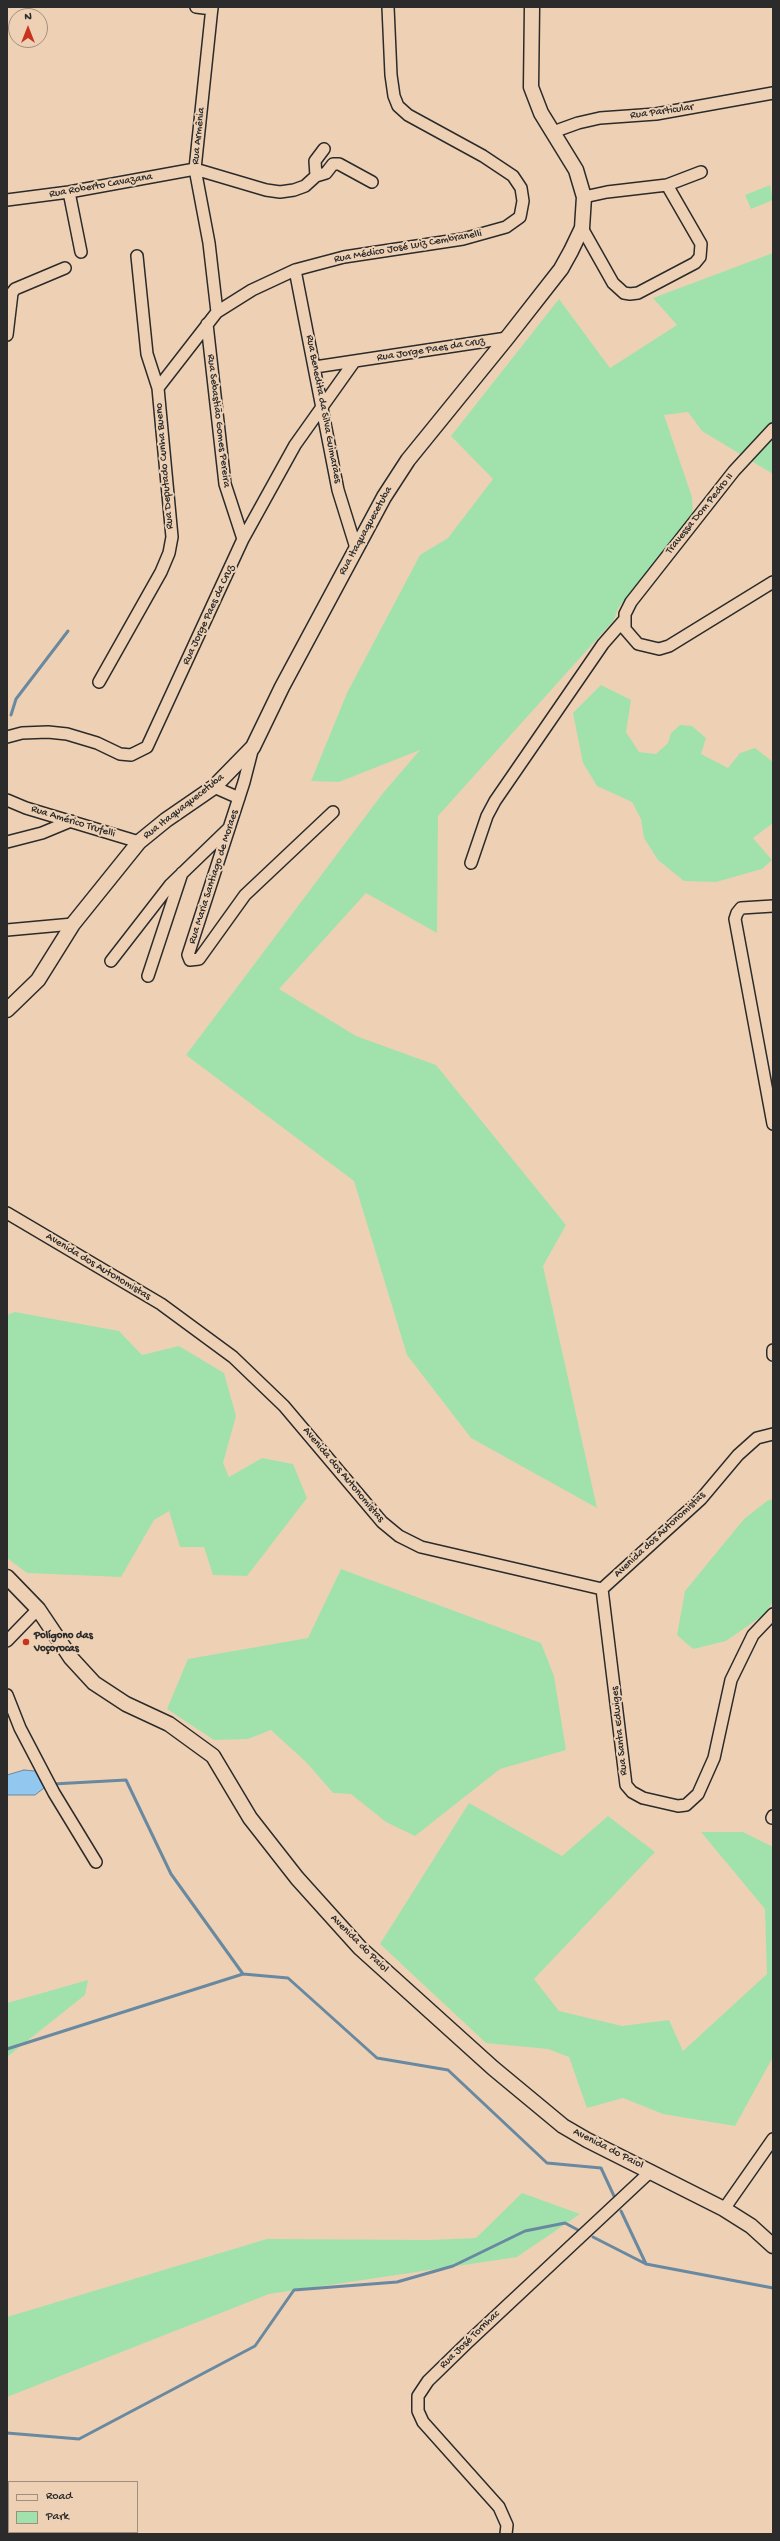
<!DOCTYPE html>
<html>
<head>
<meta charset="utf-8">
<style>
	body { margin:0 }
	#map { position:relative; width:780px; height:2541px; overflow:hidden; background:#eed1b5; font-family:"Gochi Hand",sans-serif }
	canvas { display:block }
	.frame { position:absolute; inset:0; border:8px solid #2b2b2b; pointer-events:none }
	.legend { position:absolute; left:8px; top:2481px; width:130px; height:52px; box-sizing:border-box; background:#eed1b5; border:1px solid #a08f7e; margin:0; padding:5px 7px; list-style:none; font-size:12px; color:#2b2b2b }
	.legend li { display:flex; align-items:center; gap:8px; height:20px }
	.legend b { width:20px; border:1px solid #a08f7e }
	.north { position:absolute; left:8px; top:8px; width:40px; height:40px; box-sizing:border-box; background:#eed1b5; border:1px solid #a08f7e; border-radius:50%; rotate:0deg; font-size:11px; font-weight:700; line-height:16px; text-align:center; color:#2b2b2b }
	.north::after { content:''; display:block; margin:auto; width:14px; height:18px; background:#c8321e; clip-path:polygon(50% 0,100% 100%,50% 72%,0 100%) }
</style>
</head>
<body>
<div id="map">
<canvas width="780" height="2541"></canvas>
<div class="frame"></div>
<ul class="legend">
<li><b style="height:5px;background:#eed1b5"></b>Road</li>
<li><b style="height:11px;background:#a1e2ac"></b>Park</li>
</ul>
<div class="north">N</div>
</div>
<script>
const ctx = document.querySelector('canvas').getContext('2d');
ctx.lineJoin = 'round';
function fillPath(path, color) { ctx.fillStyle = color; ctx.fill(path, 'evenodd'); }
const toPath = rows => new Path2D(rows.map(r => 'M' + r).join(''));
function stroke(path, color, width, dash) { ctx.strokeStyle = color; ctx.lineWidth = width; ctx.lineCap = dash ? 'butt' : 'round'; ctx.setLineDash(dash || []); ctx.stroke(path); }
function label(font, color, halo, rows, align = 'center') {
  ctx.font = font + ' "Gochi Hand",sans-serif'; ctx.lineWidth = 4; ctx.setLineDash([]); ctx.textBaseline = 'middle'; ctx.strokeStyle = halo; ctx.fillStyle = color; for (const [text, x, y, turn = 0] of rows) {
    ctx.save(); ctx.translate(x, y); ctx.rotate((+turn || 0) * Math.PI / 180); ctx.textAlign = isNaN(turn) ? turn : align; if (halo) ctx.strokeText(text, 0, 0); ctx.fillText(text, 0, 0); ctx.restore();
  }
}
fillPath(toPath([
	[770,185,773,200,751,209,745,195],
	[773,253,773,474,702,431,688,412,664,415,692,497,693,515,618,608,614,620,438,816,437,933,366,893,279,989,356,1036,436,1065,566,1225,543,1266,597,1508,471,1438,407,1355,354,1181,186,1055,383,793,420,750,339,782,311,781,347,693,420,555,448,538,493,479,451,436,559,299,610,368,677,325,653,298],
	[601,685,631,700,626,732,639,752,656,754,668,743,671,733,680,725,692,726,706,738,701,754,728,768,740,753,755,748,773,762,773,823,753,838,772,860,762,869,716,882,684,881,658,860,644,838,641,819,632,802,597,786,583,763,573,713],
	[15,1312,119,1331,142,1355,179,1346,224,1373,236,1416,223,1463,229,1477,262,1458,293,1464,307,1498,247,1576,213,1575,204,1547,180,1547,169,1511,154,1520,121,1577,27,1573,7,1558,7,1315],
	[773,1499,773,1601,765,1614,726,1641,693,1649,677,1635,685,1591,744,1519,767,1501],
	[341,1569,541,1643,554,1676,566,1750,500,1769,415,1836,386,1822,351,1794,333,1793,307,1763,271,1730,248,1739,214,1740,167,1709,188,1659,308,1638],
	[469,1803,562,1856,608,1816,655,1852,534,1979,559,2011,622,2026,669,2020,683,2051,767,1974,765,1909,701,1832,743,1832,773,1847,773,2057,735,2126,663,2114,623,2098,587,2108,569,2057,548,2049,486,2043,380,1944],
	[88,1980,85,1995,7,2057,7,2003],
	[522,2193,580,2214,517,2257,269,2294,7,2397,7,2317,267,2239,430,2240,476,2238]
]), '#a1e2ac');
const water = toPath([
	[24,1770,35,1771,44,1788,35,1795,7,1795,7,1775,24,1770]
]);
fillPath(water, '#92c7ef');
stroke(water, '#6989a1', 1);
stroke(toPath([
	[11,715,16,699,68,631],
	[53,1784,126,1780,171,1874,243,1974,288,1978,377,2058,448,2070,547,2163,601,2168,614,2196],
	[7,2049,243,1974],
	[621,2211,646,2264],
	[593,2237,646,2264,773,2288],
	[7,2433,79,2439,255,2346,294,2290,397,2282,453,2266,525,2231,565,2223,578,2230]
]), '#6989a1', 3);
const minor = toPath([
	[196,7,212,9],
	[212,7,195,169,209,243,217,312],
	[553,132,578,123,600,118,656,114,773,93],
	[316,176,326,173,333,164,339,164,372,182],
	[667,185,701,172],
	[69,192,81,252],
	[7,200,69,192,195,169,266,190,280,192,294,190,305,186,316,176,315,161,324,149],
	[582,228,613,283,624,293,630,294,638,293,695,263,700,257,701,244,667,185,607,192,584,197],
	[295,270,338,490,356,548],
	[207,324,225,484,243,539],
	[7,335,12,293,15,289,65,268],
	[315,367,507,338],
	[158,388,217,312,252,290,295,270,344,257,463,239,506,227,520,217,523,201,521,188,513,176,483,156,408,115,398,106,394,96,391,75,388,7],
	[773,429,734,471,631,602,625,614,625,629,638,644,659,649,669,646,773,582],
	[99,682,161,572,169,553,172,537,158,388,147,354,137,256],
	[7,737,22,733,48,732,67,734,97,743,120,754,131,755,147,747,243,539,295,445,354,362],
	[253,747,244,782,188,955,190,960,199,959,245,895,333,812],
	[214,787,239,798],
	[7,800,26,808,139,842],
	[7,842,42,833,71,821],
	[471,863,487,816,495,801,603,644,624,620],
	[773,906,741,908,737,913,735,919,773,1124],
	[7,930,73,924],
	[111,961,170,885,228,829],
	[148,976,182,873],
	[7,1213,161,1304,233,1357,284,1406,382,1522,399,1536,421,1547,602,1589],
	[773,1350,773,1355],
	[602,1589,626,1785,632,1792,643,1798,678,1806,686,1805,698,1794,714,1758,731,1680,753,1635,773,1614],
	[602,1589,701,1499,738,1455,757,1438,773,1434],
	[7,1641,38,1609],
	[7,1695,20,1728,54,1793,96,1862],
	[772,1818,773,1816],
	[724,2209,773,2139],
	[506,2534,507,2525,499,2507,423,2422,418,2411,418,2396,428,2381,467,2343,651,2171]
]);
const tertiary = toPath([
	[7,1010,38,980,73,924,139,842,166,820,214,787,253,747,282,687,384,497,408,460,507,338,561,269,571,251,582,228,584,197,576,170,541,113,531,87,532,7],
	[7,1577,38,1609,71,1658,94,1683,126,1704,169,1724,213,1756,250,1818,297,1878,360,1948,493,2068,563,2126,587,2140,724,2209,751,2226,773,2246]
]);
stroke(minor, '#2b2b2b', 14);
stroke(tertiary, '#2b2b2b', 17);
stroke(minor, '#eed1b5', 11);
stroke(tertiary, '#eed1b5', 14);
for (const [x, y, r, color] of [
	[26,1642,4,"#c8321e"]
]) { const dot = new Path2D(); dot.arc(x, y, r, 0, 2 * Math.PI); ctx.fillStyle = color; ctx.fill(dot); stroke(dot, '#eed1b5', 1.5); }
label('11px', '#2b2b2b', '#eed1b5', [
	["Rua Particular",662,112,-8],
	["Rua Armênia",199,136,-84],
	["Rua Roberto Cavazana",101,186,-10],
	["Rua Médico José Luiz Cembranelli",408,247,-10],
	["Rua Jorge Paes da Cruz",431,350,-9],
	["Rua Benedita da Silva Guimarães",323,409,79],
	["Rua Sebastião Gomes Pereira",218,421,83],
	["Rua Deputado Cunha Bueno",165,466,-95],
	["Travessa Dom Pedro II",700,514,-51],
	["Rua Itaquaquecetuba",366,531,-61],
	["Rua Jorge Paes da Cruz",209,615,-65],
	["Rua Itaquaquecetuba",184,807,-38],
	["Rua Américo Trufelli",73,822,17],
	["Rua Maria Santiago de Moraes",214,877,-72],
	["Avenida dos Autonomistas",98,1267,31],
	["Avenida dos Autonomistas",343,1475,50],
	["Avenida dos Autonomistas",660,1535,-43],
	["Rua Santa Edwiges",620,1731,-96],
	["Avenida do Paiol",359,1944,45],
	["Avenida do Paiol",608,2149,27],
	["Rua José Tornhac",470,2340,-44]
]);
label('bold 11px', '#2b2b2b', '#eed1b5', [
	["Polígono das",34,1636],
	["Voçorocas",34,1649]
], 'left');
</script>
</body>
</html>
